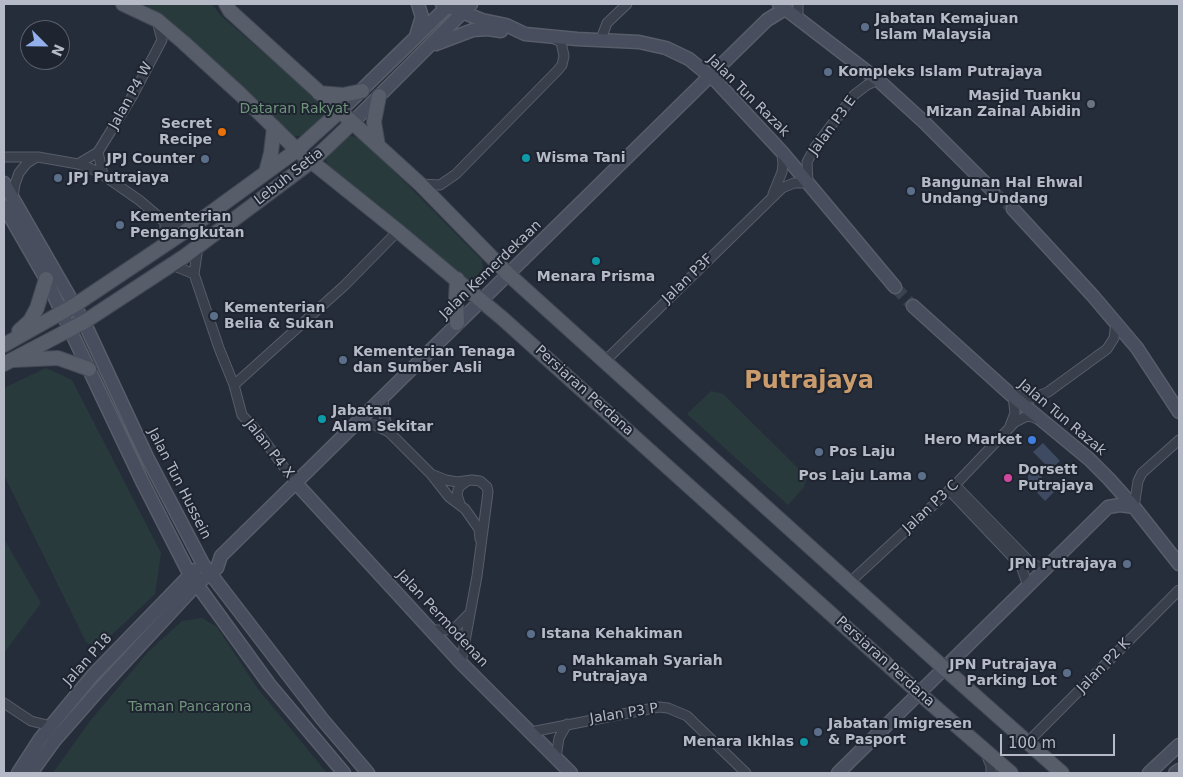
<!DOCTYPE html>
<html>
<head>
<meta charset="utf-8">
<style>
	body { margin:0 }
	#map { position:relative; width:1183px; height:777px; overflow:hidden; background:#262d3a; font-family:"DejaVu Sans",sans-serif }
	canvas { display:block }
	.frame { position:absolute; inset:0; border:5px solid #b5bac6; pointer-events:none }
	.north { position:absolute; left:20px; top:20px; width:50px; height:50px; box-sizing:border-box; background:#1e2430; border:1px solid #5a606c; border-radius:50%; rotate:113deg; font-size:14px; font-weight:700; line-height:20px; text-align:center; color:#b5bac6 }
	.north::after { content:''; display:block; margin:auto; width:18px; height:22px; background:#93b0ed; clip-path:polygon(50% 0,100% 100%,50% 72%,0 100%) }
	.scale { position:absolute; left:1000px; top:734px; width:115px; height:22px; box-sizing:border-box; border:2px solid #b5bac6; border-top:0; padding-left:6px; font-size:15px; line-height:18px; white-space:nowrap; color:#b5bac6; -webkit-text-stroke:4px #1e2430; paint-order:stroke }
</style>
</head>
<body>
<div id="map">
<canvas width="1183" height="777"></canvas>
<div class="frame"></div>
<div class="north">N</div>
<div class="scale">100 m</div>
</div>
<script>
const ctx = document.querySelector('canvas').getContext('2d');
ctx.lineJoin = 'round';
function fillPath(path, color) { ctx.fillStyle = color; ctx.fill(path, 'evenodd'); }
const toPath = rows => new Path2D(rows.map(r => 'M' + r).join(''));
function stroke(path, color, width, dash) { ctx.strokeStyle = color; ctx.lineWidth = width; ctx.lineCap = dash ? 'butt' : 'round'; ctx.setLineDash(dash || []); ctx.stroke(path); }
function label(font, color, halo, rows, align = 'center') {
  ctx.font = font + ' "DejaVu Sans",sans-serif'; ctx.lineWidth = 4; ctx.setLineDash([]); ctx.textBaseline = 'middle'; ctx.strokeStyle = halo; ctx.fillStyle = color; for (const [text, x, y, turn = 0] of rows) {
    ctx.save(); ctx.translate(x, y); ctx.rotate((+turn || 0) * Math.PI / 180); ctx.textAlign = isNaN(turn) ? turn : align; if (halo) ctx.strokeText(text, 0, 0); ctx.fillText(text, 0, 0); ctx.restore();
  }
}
fillPath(toPath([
	[144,4,212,4,220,15,324,105,324,112,321,120,301,136,293,136,287,132,162,16],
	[350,136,361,138,482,260,483,269,472,281,469,282,329,170,326,159,328,153,344,138],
	[46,368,72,380,161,553,155,594,101,645,93,645,86,642,4,475,4,388],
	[711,391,723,394,807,477,804,487,788,505,687,414],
	[4,539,41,603,4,653],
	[202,618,217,627,258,689,327,773,53,773,90,721,148,652,182,621]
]), '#293a3c');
fillPath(toPath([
	[1043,443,1060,461,1053,467,1049,464,1047,466,1033,452],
	[1034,469,1055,491,1045,501,1028,483,1028,475]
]), '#3d4a61');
stroke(toPath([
	[993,191,1013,209],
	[895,287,913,306]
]), '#3b424f', 12, [12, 6]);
const street = toPath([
	[798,20,798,4],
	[601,39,607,23,627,4],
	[98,152,103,175],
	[4,157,38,157,78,164,90,168,103,175,139,200,165,222,190,228],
	[78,164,98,152,133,95,162,40,157,21],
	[420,184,440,185,456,174,557,71,562,65,564,56,561,42,553,38],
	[773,194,782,172,783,164,782,154],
	[13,197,15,184,19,173,27,163,35,158],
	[165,245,165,222],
	[198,247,194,274,219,348,234,385,242,415,258,432,295,482],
	[172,265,194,274],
	[604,362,782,188,794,183,808,183,807,162,815,147,854,95,867,85,878,80],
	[234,385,345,285,398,231],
	[1011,394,1033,398,1048,392,1107,349,1114,338,1116,323],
	[383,397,384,415,389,432],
	[355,424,375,425,389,432,431,474,449,497,465,509,479,529,480,539],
	[1010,426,1015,413,1013,396],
	[431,474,446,480,457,482,472,480,480,481,487,487,488,492,477,576,461,663],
	[955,485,1029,561,1037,566,1046,568],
	[949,490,1021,566,1028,586],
	[460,504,457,495,458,490,460,486,467,481],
	[1134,507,1138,481,1142,473,1179,440],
	[849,583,955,485,1015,422,1025,417,1030,416,1037,419],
	[431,630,447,630,457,626,469,614],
	[4,703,31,721,51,726],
	[531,732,659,707,668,708,687,716,746,773],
	[1028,742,1179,590],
	[986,754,991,766,991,773],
	[556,758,559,738,567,724]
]);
const secondary = toPath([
	[442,4,482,20,506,25,525,34,577,39,639,42,666,48,689,59,716,81,782,152,895,287],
	[779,4,878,80,924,122,993,191],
	[416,36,422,17,418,4],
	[436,44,473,30,488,29,501,31],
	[339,112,450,4],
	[352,123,471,4],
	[4,183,84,322,147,457,203,564,322,719,368,773],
	[4,206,46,279,142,481,190,575,269,684,344,773],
	[1013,209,1093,296,1137,348,1179,412],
	[913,306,1009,393,1089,459,1109,479,1134,507,1179,564],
	[295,482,461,663,571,773],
	[18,773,40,739,93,675,195,570],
	[31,773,54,741,97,692,197,584,217,568,221,556,767,20,785,9],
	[838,773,1108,507,1120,505,1134,507],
	[1149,773,1179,745],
	[1175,773,1179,770]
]);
const primary = toPath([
	[123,4,157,20,183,42,240,94,297,150,398,231,502,318,920,694,1011,773],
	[226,4,230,11,420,184,508,274,945,669,1062,773],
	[319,93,343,95,362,91],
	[378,146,374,122,379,96],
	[266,172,271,153,274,127],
	[457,279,456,298,457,323],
	[19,331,30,321,37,308,46,279],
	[4,345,75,305,190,228,297,150,339,112],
	[15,360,58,358,89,369],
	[4,364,84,322,185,256,312,161,352,123]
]);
stroke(street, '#575d69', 11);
stroke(secondary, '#575d69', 15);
stroke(primary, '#424854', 16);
stroke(street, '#393f4b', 9);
stroke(secondary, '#484e5d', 12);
stroke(primary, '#575e6a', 14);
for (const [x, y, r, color] of [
	[865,27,5,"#5c6f8a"],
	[828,72,5,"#5c6f8a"],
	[1091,104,5,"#6b7280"],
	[222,132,5,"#e8710a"],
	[526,158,5,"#0f9aa8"],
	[205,159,5,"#5c6f8a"],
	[58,178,5,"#5c6f8a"],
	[911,191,5,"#5c6f8a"],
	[120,225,5,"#5c6f8a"],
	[596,261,5,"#0f9aa8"],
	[214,316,5,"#5c6f8a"],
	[343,360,5,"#5c6f8a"],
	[322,419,5,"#0f9aa8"],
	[1032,440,5,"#3f7fe0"],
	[819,452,5,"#5c6f8a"],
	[922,476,5,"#5c6f8a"],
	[1008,478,5,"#d1479c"],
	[1127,564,5,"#5c6f8a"],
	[531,634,5,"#5c6f8a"],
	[562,669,5,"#5c6f8a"],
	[1067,673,5,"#5c6f8a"],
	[818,732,5,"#5c6f8a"],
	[804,742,5,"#0f9aa8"]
]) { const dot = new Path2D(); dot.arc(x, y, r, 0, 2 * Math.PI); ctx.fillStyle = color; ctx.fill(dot); stroke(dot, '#1e2430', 2); }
label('bold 14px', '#b5bac6', '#1e2430', [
	["Jabatan Kemajuan",875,19],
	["Islam Malaysia",875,35],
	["Kompleks Islam Putrajaya",838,72],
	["Masjid Tuanku",1081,96,"right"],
	["Mizan Zainal Abidin",1081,112,"right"],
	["Secret",212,124,"right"],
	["Recipe",212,140,"right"],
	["Wisma Tani",536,158],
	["JPJ Counter",195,159,"right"],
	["JPJ Putrajaya",68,178],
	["Bangunan Hal Ehwal",921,183],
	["Undang-Undang",921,199],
	["Kementerian",130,217],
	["Pengangkutan",130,233],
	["Menara Prisma",596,277,"center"],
	["Kementerian",224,308],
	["Belia & Sukan",224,324],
	["Kementerian Tenaga",353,352],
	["dan Sumber Asli",353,368],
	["Jabatan",332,411],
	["Alam Sekitar",332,427],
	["Hero Market",1022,440,"right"],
	["Pos Laju",829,452],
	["Dorsett",1018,470],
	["Putrajaya",1018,486],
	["Pos Laju Lama",912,476,"right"],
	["JPN Putrajaya",1117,564,"right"],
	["Istana Kehakiman",541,634],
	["Mahkamah Syariah",572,661],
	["Putrajaya",572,677],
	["JPN Putrajaya",1057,665,"right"],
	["Parking Lot",1057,681,"right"],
	["Jabatan Imigresen",828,724],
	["& Pasport",828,740],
	["Menara Ikhlas",794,742,"right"]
], 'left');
label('14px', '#b5bac6', '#1e2430', [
	["Jalan P4 W",131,96,-61],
	["Jalan Tun Razak",748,96,45],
	["Jalan P3 E",833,126,-54],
	["Lebuh Setia",289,177,-38],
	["Jalan Kemerdekaan",491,270,-44],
	["Jalan P3F",688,279,-44],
	["Persiaran Perdana",584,391,42],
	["Jalan Tun Razak",1062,418,40],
	["Jalan P4 X",269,449,52],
	["Jalan Tun Hussein",179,484,63],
	["Jalan P3 C",931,507,-43],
	["Jalan Permodenan",442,619,47],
	["Jalan P18",88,660,-48],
	["Persiaran Perdana",885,662,42],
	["Jalan P2 K",1104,666,-46],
	["Jalan P3 P",624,714,-9]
]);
label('14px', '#6e947a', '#1e2430', [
	["Dataran Rakyat",294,109],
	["Taman Pancarona",190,707]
]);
label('bold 24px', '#c99b6d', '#1e2430', [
	["Putrajaya",809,382]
]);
</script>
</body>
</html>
